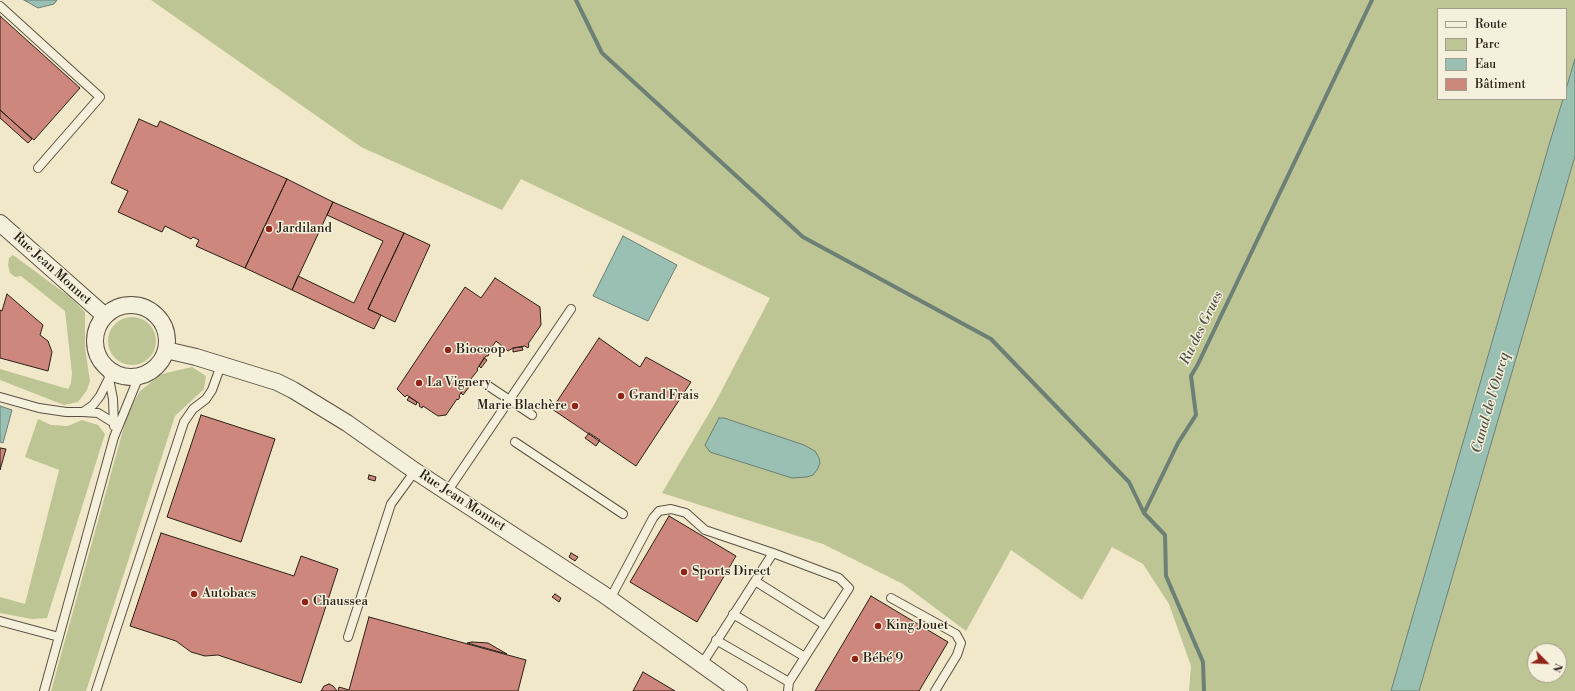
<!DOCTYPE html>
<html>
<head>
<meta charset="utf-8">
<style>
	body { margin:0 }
	#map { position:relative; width:1575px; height:691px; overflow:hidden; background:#f0e8c9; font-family:"Libre Bodoni",serif }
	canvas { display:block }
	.legend { position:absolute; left:1437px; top:8px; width:130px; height:92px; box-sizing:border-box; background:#f5f0dc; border:1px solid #a49d8d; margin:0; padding:5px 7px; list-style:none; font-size:12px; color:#2a2017 }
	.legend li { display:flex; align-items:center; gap:8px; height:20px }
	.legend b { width:20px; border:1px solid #a49d8d }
	.north { position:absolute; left:1527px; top:643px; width:40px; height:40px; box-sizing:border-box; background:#f5f0dc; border:1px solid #a49d8d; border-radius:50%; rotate:114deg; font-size:11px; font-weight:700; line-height:16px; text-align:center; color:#2a2017 }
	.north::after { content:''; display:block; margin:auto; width:14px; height:18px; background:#8f2418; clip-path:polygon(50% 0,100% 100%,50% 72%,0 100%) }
</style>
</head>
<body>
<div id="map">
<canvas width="1575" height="691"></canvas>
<ul class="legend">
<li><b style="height:5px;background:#f5f0dc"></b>Route</li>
<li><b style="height:11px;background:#bdc594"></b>Parc</li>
<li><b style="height:11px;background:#9ac0b4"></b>Eau</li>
<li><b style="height:11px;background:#cd877c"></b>Bâtiment</li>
</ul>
<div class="north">N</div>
</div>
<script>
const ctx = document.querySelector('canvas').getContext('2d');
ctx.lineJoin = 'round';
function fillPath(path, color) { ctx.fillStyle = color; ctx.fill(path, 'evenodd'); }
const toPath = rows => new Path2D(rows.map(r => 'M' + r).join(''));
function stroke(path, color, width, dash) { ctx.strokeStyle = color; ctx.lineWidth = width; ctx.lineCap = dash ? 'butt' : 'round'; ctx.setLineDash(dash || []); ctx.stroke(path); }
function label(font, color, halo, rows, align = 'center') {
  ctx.font = font + ' "Libre Bodoni",serif'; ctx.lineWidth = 3; ctx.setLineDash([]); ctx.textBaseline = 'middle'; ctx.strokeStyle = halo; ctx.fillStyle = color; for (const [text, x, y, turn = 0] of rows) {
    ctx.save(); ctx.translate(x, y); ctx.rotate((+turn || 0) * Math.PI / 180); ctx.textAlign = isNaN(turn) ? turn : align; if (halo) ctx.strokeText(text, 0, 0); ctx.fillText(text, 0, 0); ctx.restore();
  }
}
fillPath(toPath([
	[151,0,1575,0,1575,59,1566,89,1566,9,1438,9,1438,99,1563,99,1391,691,1189,691,1191,666,1169,604,1143,564,1112,547,1082,600,1011,550,966,631,903,584,823,544,662,493,715,403,770,298,521,179,502,210,361,147],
	[1575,156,1575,691,1419,691],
	[1535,651,1559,651,1559,675,1535,675],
	[13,255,70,297,85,312,85,348,90,381,87,390,78,402,64,405,0,380,0,369,68,389,71,383,72,373,65,311,21,276,15,277,10,273,8,265,9,258],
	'108 341a24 24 0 1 1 48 0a24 24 0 1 1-48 0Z',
	[192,367,206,376,204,389,175,416,86,691,51,691,128,412,140,391,162,374],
	[38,419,51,425,68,426,82,420,98,425,105,434,47,618,32,619,0,613,0,597,25,604,59,470,25,457]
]), '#bdc594');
const water = toPath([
	[24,0,57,0,54,4,38,8,24,0],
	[1575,59,1575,156,1419,691,1391,691,1549,145,1563,99,1566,99,1566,89,1575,59],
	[623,236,677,265,648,321,593,296,623,236],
	[0,406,12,410,3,443,0,442,0,406],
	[719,418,724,418,804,445,815,451,819,458,820,463,817,470,813,475,807,477,792,478,710,452,705,445,719,418]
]);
fillPath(water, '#9ac0b4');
stroke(water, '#6d8075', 1);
stroke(toPath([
	[576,0,602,53,803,237,991,339,1129,482,1144,513,1165,535,1166,576,1203,662,1204,691],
	[1144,513,1178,443,1196,415,1191,376,1198,364,1372,0]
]), '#6d8075', 4);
const building = toPath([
	[0,16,80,88,34,140,0,110,0,16],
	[0,110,32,139,28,143,0,118,0,110],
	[139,119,157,127,160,121,287,179,245,268,196,246,199,240,193,237,191,239,165,226,162,232,118,212,128,191,111,183,139,119],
	[287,179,333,202,292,290,245,268,287,179],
	[333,202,404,233,368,309,381,315,374,329,292,290,298,276,354,303,383,241,327,215,333,202],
	[404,233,430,245,395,322,368,309,404,233],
	[495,278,540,307,541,325,528,344,529,345,528,348,525,346,513,348,508,351,496,341,488,353,489,354,488,356,486,356,477,369,478,370,470,380,471,381,469,384,468,382,459,396,460,397,458,400,457,399,446,415,438,416,423,406,422,408,419,406,420,404,407,395,405,397,397,389,465,287,481,298,495,278],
	[7,294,43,325,40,335,48,341,52,352,48,371,0,358,0,310,2,311,7,294],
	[599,338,640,367,646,357,691,382,636,466,552,409,599,338],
	[522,347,523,350,513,352,513,348,522,347],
	[484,358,487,360,481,368,479,366,484,358],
	[466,385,469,387,463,395,461,393,466,385],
	[409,397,417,402,416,405,407,400,409,397],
	[201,415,275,439,241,542,167,517,201,415],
	[589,433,600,440,596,446,585,438,589,433],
	[0,448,6,449,0,470,0,448],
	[369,475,376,477,375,481,368,479,369,475],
	[669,516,736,556,697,622,630,582,669,516],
	[161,533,294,576,301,556,338,569,301,683,218,655,205,656,191,652,176,641,130,626,161,533],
	[571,553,578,557,575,561,569,557,571,553],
	[555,594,561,598,559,602,552,597,555,594],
	[871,596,948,642,919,691,815,691,871,596],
	[369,617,526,660,518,691,338,691,339,687,349,690,369,617],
	[472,642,488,643,507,654,467,643,472,642],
	[643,672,675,691,633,691,643,672],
	[329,684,333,686,337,691,321,691,324,686,329,684]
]);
fillPath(building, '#cd877c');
stroke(building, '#2a2017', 1);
const service = toPath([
	[0,6,100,97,38,168],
	[107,368,113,399,114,426],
	[109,378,100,396,93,405,83,412,98,413,114,423],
	[487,385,532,415],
	[0,397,39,408,66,412,83,412],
	[515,442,623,514],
	[447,492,571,309],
	[773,553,839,578,849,588,789,682],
	[755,581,825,625],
	[891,598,956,634,961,643,957,655,935,691],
	[610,599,653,518,659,511,671,509,686,513,705,530,773,553,702,664],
	[733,614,805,657],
	[0,621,59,637],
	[348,637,391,504,415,471],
	[716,640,789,682,788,691],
	[44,691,114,437,139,376],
	[96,691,184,422,193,409,206,399,212,390,221,365]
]);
const minor = toPath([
	[0,223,104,315],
	'95 341a36 36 0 1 1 72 0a36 36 0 1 1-72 0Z',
	[166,350,196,357,277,382,293,390,347,423,415,471,603,594,739,691]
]);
stroke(service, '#5c5244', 10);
stroke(minor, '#5c5244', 18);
stroke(service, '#f5f0dc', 8);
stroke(minor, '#f5f0dc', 16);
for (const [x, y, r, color] of [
	[269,229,4,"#8f2418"],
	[448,350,4,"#8f2418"],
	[419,383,4,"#8f2418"],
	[621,396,4,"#8f2418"],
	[575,406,4,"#8f2418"],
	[684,572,4,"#8f2418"],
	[194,594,4,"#8f2418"],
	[305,602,4,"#8f2418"],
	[878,626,4,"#8f2418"],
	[855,659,4,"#8f2418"]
]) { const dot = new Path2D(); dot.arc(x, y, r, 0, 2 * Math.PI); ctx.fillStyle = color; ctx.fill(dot); stroke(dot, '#f5f0dc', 1.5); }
label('13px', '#2a2017', '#f5f0dc', [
	["Jardiland",277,229],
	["Biocoop",456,350],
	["La Vignery",427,383],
	["Grand Frais",629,396],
	["Marie Blachère",567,406,"right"],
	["Sports Direct",692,572],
	["Autobacs",202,594],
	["Chaussea",313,602],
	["King Jouet",886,626],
	["Bébé 9",863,659]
], 'left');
label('13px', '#2a2017', '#f5f0dc', [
	["Rue Jean Monnet",52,269,42],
	["Rue Jean Monnet",462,501,33]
]);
label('italic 14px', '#4c5046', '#f5f0dc', [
	["Ru des Grues",1202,328,-64],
	["Canal de l'Ourcq",1491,403,-74]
]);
</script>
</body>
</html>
